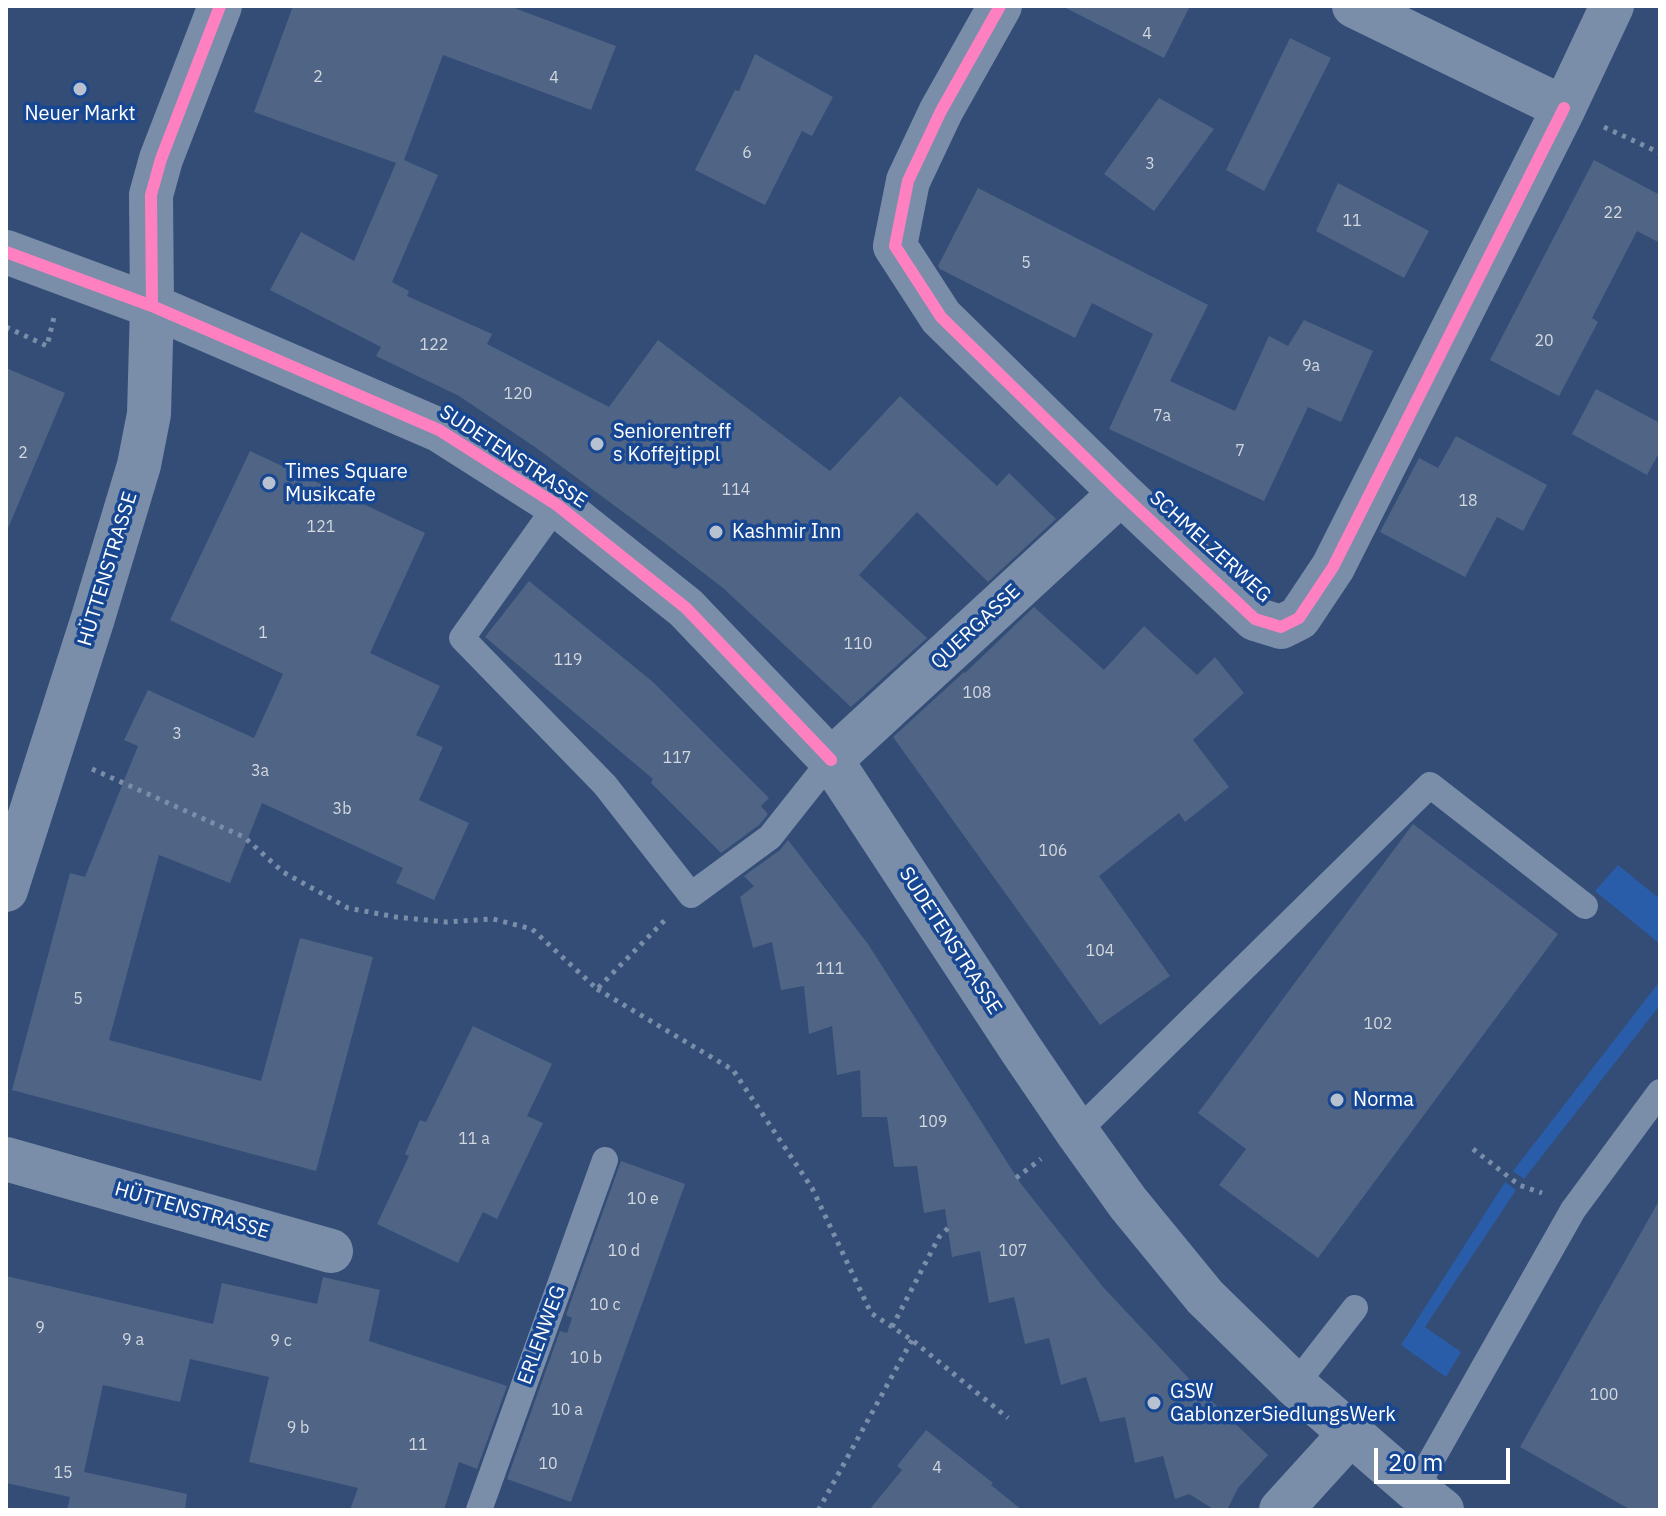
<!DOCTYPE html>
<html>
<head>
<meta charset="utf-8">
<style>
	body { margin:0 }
	#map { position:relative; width:1666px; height:1516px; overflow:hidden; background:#334d76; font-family:"IBM Plex Sans",sans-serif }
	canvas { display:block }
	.frame { position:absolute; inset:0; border:8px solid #fff; pointer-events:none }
	.scale { position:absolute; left:1374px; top:1448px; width:136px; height:36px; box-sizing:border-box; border:4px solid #fff; border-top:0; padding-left:10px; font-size:24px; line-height:28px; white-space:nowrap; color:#fff; -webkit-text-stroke:6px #174792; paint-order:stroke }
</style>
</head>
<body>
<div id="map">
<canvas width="1666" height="1516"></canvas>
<div class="frame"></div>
<div class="scale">20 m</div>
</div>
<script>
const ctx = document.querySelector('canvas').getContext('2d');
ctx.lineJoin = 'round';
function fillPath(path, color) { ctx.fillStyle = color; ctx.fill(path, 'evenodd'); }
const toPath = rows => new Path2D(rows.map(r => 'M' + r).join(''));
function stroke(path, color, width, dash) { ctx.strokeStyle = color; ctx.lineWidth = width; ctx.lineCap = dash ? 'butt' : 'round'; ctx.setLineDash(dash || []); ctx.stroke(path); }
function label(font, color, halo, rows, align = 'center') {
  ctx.font = font + ' "IBM Plex Sans",sans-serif'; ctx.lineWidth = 7; ctx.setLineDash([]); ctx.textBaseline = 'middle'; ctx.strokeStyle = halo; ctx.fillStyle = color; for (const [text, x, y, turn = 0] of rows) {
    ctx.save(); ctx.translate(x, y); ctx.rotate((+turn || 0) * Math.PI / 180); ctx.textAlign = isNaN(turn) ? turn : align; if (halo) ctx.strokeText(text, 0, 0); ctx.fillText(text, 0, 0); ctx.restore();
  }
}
fillPath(toPath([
	[1618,865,1660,899,1660,944,1595,891],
	[1660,981,1660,1005,1524,1179,1513,1171],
	[1505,1182,1516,1190,1425,1327,1461,1352,1446,1377,1401,1345]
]), '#2a5da9');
fillPath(toPath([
	[293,6,509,6,616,46,591,110,443,55,404,160,438,175,392,282,409,291,407,296,492,334,487,344,609,407,658,340,830,471,900,396,997,486,1009,473,1056,519,988,582,917,512,859,575,927,638,851,707,723,588,657,537,535,447,459,396,376,356,381,347,270,290,301,232,354,261,396,163,254,112],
	[1062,6,1190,6,1164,58],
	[1290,38,1331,58,1264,191,1226,170],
	[755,54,833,97,812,136,802,131,765,205,695,170,735,90,739,91],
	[1159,98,1214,129,1154,211,1104,174],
	[1594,160,1660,195,1660,243,1637,231,1592,318,1598,322,1559,396,1490,360],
	[1338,183,1429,231,1404,278,1316,231],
	[978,188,1208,305,1170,381,1235,411,1269,336,1288,346,1304,320,1373,351,1341,422,1308,407,1264,501,1109,429,1153,334,1092,303,1075,338,940,269,938,266],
	[6,368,65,393,6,533],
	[1596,389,1660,423,1660,451,1647,475,1572,434],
	[1456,436,1547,485,1523,531,1497,517,1465,577,1380,532,1419,458,1438,468],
	[250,451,425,533,370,653,440,686,416,735,443,747,419,800,469,823,434,900,396,883,403,868,262,803,230,883,159,855,109,1040,261,1081,300,938,373,957,316,1171,12,1090,70,873,85,877,138,746,124,740,148,690,254,738,283,674,170,620],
	[529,581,653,682,769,798,761,806,768,814,759,825,721,853,651,783,653,779,485,637],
	[1034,607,1104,670,1144,626,1197,675,1215,657,1244,693,1193,740,1229,787,1185,822,1179,813,1099,876,1170,976,1100,1025,893,737,964,672,965,673],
	[1413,824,1558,934,1318,1258,1219,1185,1246,1149,1198,1113],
	[788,840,868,944,1021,1184,1103,1287,1195,1385,1268,1455,1238,1488,1227,1510,1215,1510,1189,1494,1175,1499,1163,1456,1135,1463,1125,1417,1100,1422,1086,1377,1061,1385,1049,1338,1025,1344,1014,1297,989,1303,980,1251,952,1257,945,1209,924,1213,917,1166,894,1167,887,1117,862,1117,860,1070,837,1075,832,1026,809,1034,804,986,781,990,772,942,753,948,740,897,754,886,744,876,780,850],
	[473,1026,552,1064,527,1116,543,1123,497,1219,483,1212,458,1263,377,1224,409,1156,405,1154,420,1120,426,1122],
	[621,1161,685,1184,571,1502,507,1479,560,1331,567,1333,572,1318,566,1315],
	[1660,1199,1660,1510,1631,1510,1520,1447],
	[6,1276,213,1324,222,1283,317,1304,323,1277,380,1290,369,1341,507,1386,477,1469,459,1462,444,1510,350,1510,358,1488,249,1462,269,1377,190,1359,180,1402,103,1385,84,1472,187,1494,185,1510,67,1510,70,1497,6,1483],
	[926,1430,993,1483,991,1485,1022,1510,869,1510,902,1470,897,1466]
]), '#506585');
stroke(toPath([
	[1604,127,1660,153],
	[6,327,47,346,54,317],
	[92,769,244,837,283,872,348,908,396,917,446,922,493,919,532,929,597,989,666,919],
	[597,989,733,1070,812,1188,871,1313,912,1340,1008,1418],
	[1473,1149,1519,1185,1542,1193],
	[1016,1178,1041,1159],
	[892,1327,939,1237,948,1228],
	[820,1510,819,1509,912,1340]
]), '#7a8ea9', 5, [4, 6]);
stroke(toPath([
	[557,505,462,638,605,785,691,895,770,837,831,760],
	[1077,1132,1430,785,1585,906],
	[1295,1385,1355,1308],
	[1415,1489,1573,1210,1660,1092],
	[479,1510,605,1160]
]), '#7a8ea9', 26);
stroke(toPath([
	[1000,6,941,111,908,181,895,246,941,317,1121,493,1255,619,1281,627,1299,618,1333,567,1564,108],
	[1354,6,1564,108,1612,6],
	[831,760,1121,493],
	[6,890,93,618,139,465,149,414,152,306,151,195,161,159,220,6],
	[6,1159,331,1251],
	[1281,1510,1351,1433]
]), '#7a8ea9', 44);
stroke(toPath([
	[6,252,152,306,439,430,557,505,686,608,831,760,1020,1048,1077,1132,1128,1203,1205,1297,1295,1385,1415,1489,1442,1510]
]), '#7a8ea9', 44);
stroke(toPath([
	[1000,6,941,111,908,181,895,246,941,317,1121,493,1255,619,1281,627,1299,618,1333,567,1564,108],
	[6,252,152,306,439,430,557,505,686,608,831,760],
	[152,306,151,195,161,159,220,6]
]), '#ff80c0', 12);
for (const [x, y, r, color] of [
	[80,89,8,"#b8c1cf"],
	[597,444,8,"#b8c1cf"],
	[269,483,8,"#b8c1cf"],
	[716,532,8,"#b8c1cf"],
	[1337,1100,8,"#b8c1cf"],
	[1154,1403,8,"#b8c1cf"]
]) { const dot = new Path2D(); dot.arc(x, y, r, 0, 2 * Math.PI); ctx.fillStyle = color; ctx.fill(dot); stroke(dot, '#174792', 3); }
label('16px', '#d3d8e0', null, [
	["4",1147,34],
	["2",318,77],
	["4",554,78],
	["6",747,153],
	["3",1150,164],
	["22",1613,213],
	["11",1352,221],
	["5",1026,263],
	["20",1544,341],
	["122",434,345],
	["9a",1311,366],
	["120",518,394],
	["7a",1162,416],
	["7",1240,451],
	["2",23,453],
	["114",736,490],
	["18",1468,501],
	["121",321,527],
	["1",263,633],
	["110",858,644],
	["119",568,660],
	["108",977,693],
	["3",177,734],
	["117",677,758],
	["3a",260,771],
	["3b",342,809],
	["106",1053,851],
	["104",1100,951],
	["111",830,969],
	["5",78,999],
	["102",1378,1024],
	["109",933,1122],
	["11 a",474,1139],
	["10 e",643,1199],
	["10 d",624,1251],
	["107",1013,1251],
	["10 c",605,1305],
	["9",40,1328],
	["9 a",133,1340],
	["9 c",281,1341],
	["10 b",586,1358],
	["100",1604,1395],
	["10 a",567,1410],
	["9 b",298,1428],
	["11",418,1445],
	["10",548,1464],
	["4",937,1468],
	["15",63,1473]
]);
label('20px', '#fff', '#174792', [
	["Neuer Markt",80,114,"center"],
	["Seniorentreff",613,432],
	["s Koffejtippl",613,455],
	["Times Square",285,472],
	["Musikcafe",285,495],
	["Kashmir Inn",732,532],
	["Norma",1353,1100],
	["GSW",1170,1392],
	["GablonzerSiedlungsWerk",1170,1415]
], 'left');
label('20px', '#fff', '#174792', [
	["SUDETENSTRASSE",513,457,33],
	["SCHMELZERWEG",1210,547,42],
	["HÜTTENSTRASSE",108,569,-73],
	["QUERGASSE",976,627,-43],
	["SUDETENSTRASSE",950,941,57],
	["HÜTTENSTRASSE",192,1211,16],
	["ERLENWEG",542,1335,-70]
]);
</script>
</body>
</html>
